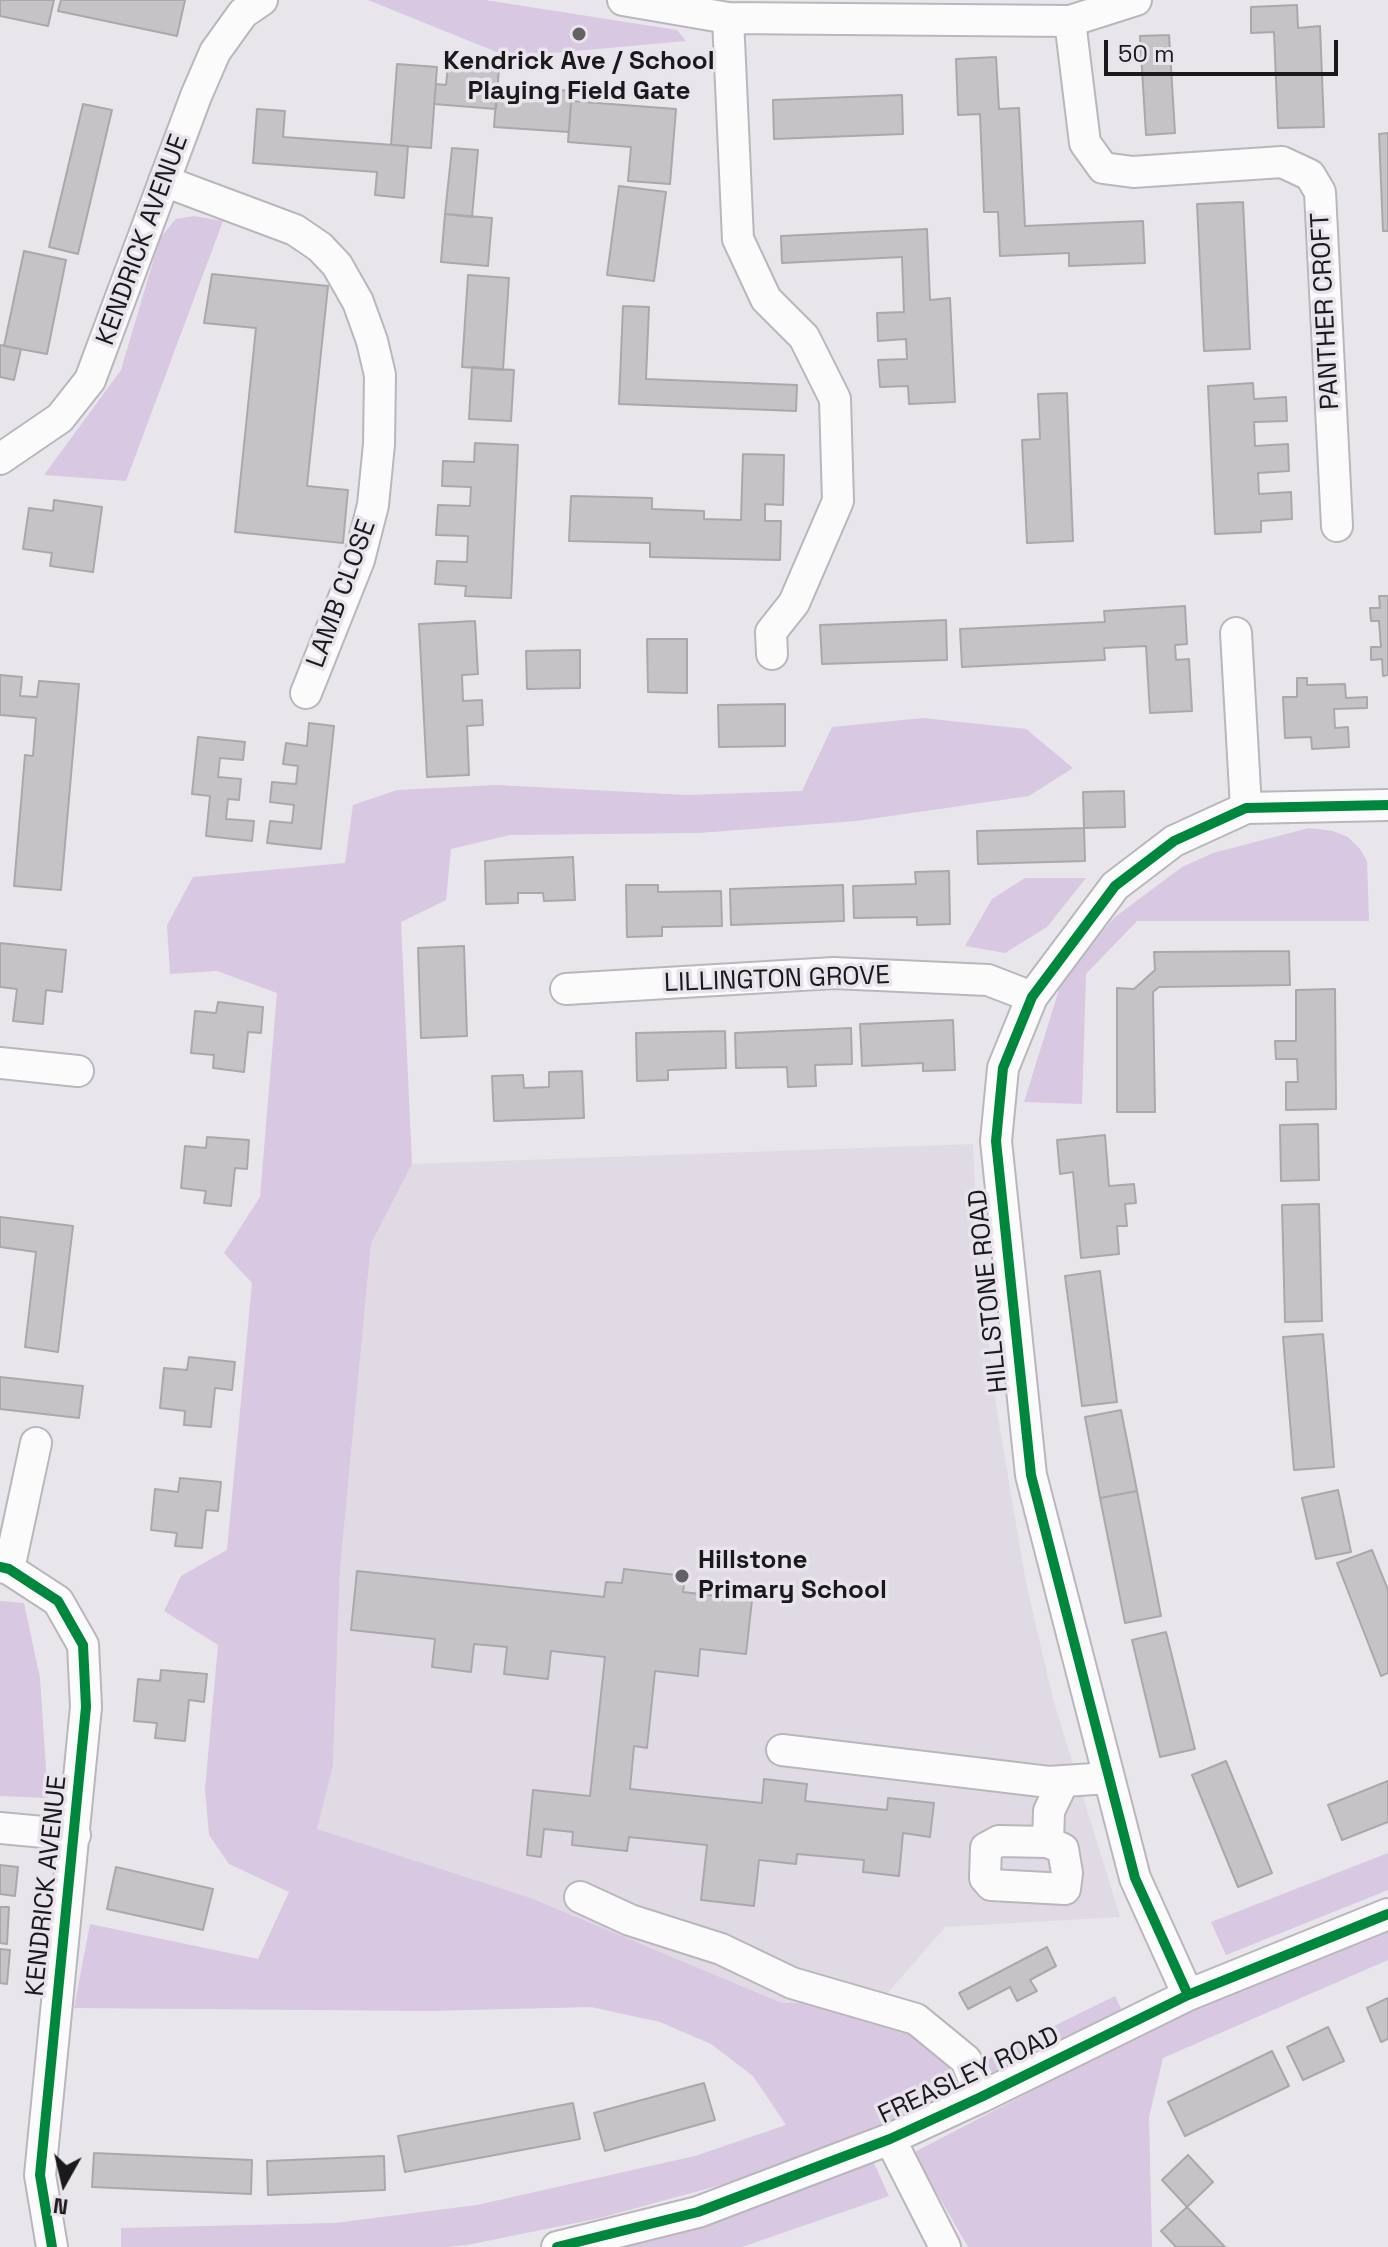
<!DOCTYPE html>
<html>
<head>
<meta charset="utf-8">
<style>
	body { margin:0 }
	#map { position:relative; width:1388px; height:2247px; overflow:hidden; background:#e8e6ea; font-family:"Space Grotesk",sans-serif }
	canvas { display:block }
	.north { position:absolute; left:24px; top:2143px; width:80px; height:80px; -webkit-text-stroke:6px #e9e4ec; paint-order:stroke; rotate:188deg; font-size:22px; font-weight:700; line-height:32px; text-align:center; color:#1a191b }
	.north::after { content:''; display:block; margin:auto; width:28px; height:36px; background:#1a191b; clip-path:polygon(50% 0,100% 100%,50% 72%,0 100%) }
	.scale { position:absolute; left:1104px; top:40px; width:234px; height:36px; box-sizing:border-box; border:4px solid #1a191b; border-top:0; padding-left:10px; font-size:24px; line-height:28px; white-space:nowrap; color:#1a191b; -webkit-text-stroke:6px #e9e4ec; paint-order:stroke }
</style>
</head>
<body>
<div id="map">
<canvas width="1388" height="2247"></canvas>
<div class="north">N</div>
<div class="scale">50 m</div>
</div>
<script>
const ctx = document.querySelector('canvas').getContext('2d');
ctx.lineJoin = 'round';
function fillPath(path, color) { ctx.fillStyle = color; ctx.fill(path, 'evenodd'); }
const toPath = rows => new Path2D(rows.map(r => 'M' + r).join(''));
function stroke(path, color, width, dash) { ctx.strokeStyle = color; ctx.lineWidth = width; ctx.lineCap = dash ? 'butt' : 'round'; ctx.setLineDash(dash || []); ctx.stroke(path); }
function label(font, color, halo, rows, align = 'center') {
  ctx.font = font + ' "Space Grotesk",sans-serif'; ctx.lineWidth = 7; ctx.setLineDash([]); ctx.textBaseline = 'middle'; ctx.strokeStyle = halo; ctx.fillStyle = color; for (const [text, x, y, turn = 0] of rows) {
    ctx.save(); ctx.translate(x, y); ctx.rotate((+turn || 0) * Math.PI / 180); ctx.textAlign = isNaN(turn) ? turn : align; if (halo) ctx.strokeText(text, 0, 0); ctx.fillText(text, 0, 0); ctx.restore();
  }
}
fillPath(toPath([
	[973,1144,978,1248,996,1405,1026,1583,1053,1699,1120,1917,945,1927,881,2001,782,2003,531,1898,317,1829,333,1766,340,1569,371,1244,412,1164]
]), '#e0dae4');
fillPath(toPath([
	[368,0,485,0,677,30,686,41,509,57],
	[194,216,223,221,126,481,44,475,121,370,160,238,176,219],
	[923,718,1026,729,1073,768,1029,796,856,821,699,833,510,835,451,849,446,900,401,922,412,1164,371,1244,340,1569,333,1766,317,1829,531,1898,782,2003,881,2001,957,2072,967,2088,862,2137,746,2178,600,2218,467,2245,447,2247,121,2247,121,2228,335,2223,477,2205,695,2156,786,2125,753,2076,711,2044,660,2022,591,2007,428,2011,74,2008,90,1924,258,1959,289,1892,229,1864,209,1835,205,1789,218,1645,164,1611,181,1576,227,1550,252,1283,224,1253,260,1197,277,993,217,971,170,974,167,925,193,877,345,863,353,805,397,790,497,785,688,795,802,791,832,727],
	[1309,828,1333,831,1348,837,1360,849,1367,861,1369,921,1137,921,1086,974,1082,1104,1024,1102,1063,977,1115,917,1182,867,1213,853],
	[1025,878,1086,878,1047,927,1005,953,965,946,992,899],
	[0,1601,24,1603,40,1678,48,1798,0,1796],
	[1388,1853,1388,1890,1226,1955,1211,1922],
	[1388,1926,1388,1960,1163,2058,1149,2117,1152,2247,968,2247,938,2195,909,2155,1168,2020],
	[1115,1996,1125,2017,996,2080,985,2060],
	[872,2159,889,2196,742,2247,604,2247]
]), '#d8c8e1');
const building = toPath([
	[0,0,54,0,48,26,0,16,0,0],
	[61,0,185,0,177,36,58,11,61,0],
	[1297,5,1298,28,1320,26,1324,127,1278,128,1274,32,1251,33,1251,7,1297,5],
	[1169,35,1175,133,1146,135,1140,36,1169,35],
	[996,57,999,109,1019,108,1025,226,1143,221,1145,263,1069,266,1069,253,1000,256,998,212,984,212,980,114,958,115,956,59,996,57],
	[397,64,437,67,431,148,391,145,397,64],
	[448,65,499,68,496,109,434,104,436,84,446,85,448,65],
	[497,85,572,91,569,132,494,127,497,85],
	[902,95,903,134,774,139,773,100,902,95],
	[571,101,676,109,670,184,628,181,631,147,568,142,571,101],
	[83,104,112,110,78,254,49,247,83,104],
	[257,109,285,111,283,137,408,146,404,198,375,195,377,172,253,163,257,109],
	[1388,133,1388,231,1383,231,1379,134,1388,133],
	[452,148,478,150,472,217,445,214,452,148],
	[619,186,666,192,654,281,607,275,619,186],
	[1243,202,1250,349,1204,351,1197,204,1243,202],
	[445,214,492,218,488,266,441,262,445,214],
	[927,229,930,300,950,298,955,402,909,404,908,386,880,387,878,360,907,359,906,339,878,341,877,313,904,312,902,257,782,263,781,236,927,229],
	[24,251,66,260,47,354,4,346,24,251],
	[212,274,328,286,307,486,348,490,343,543,235,532,256,328,204,323,212,274],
	[468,275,509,278,503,370,462,367,468,275],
	[623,306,649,307,646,379,797,385,796,411,619,404,623,306],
	[0,345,21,349,14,380,0,377,0,345],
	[472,367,514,370,511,421,469,419,472,367],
	[1253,383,1254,399,1286,397,1287,421,1254,422,1255,446,1288,444,1289,471,1258,473,1259,494,1291,492,1292,519,1261,521,1261,532,1215,534,1208,386,1253,383],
	[1067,393,1073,541,1027,543,1022,440,1040,439,1038,394,1067,393],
	[475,443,518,445,511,598,465,596,466,586,435,584,437,561,467,562,468,536,436,535,438,505,470,506,471,487,442,486,443,461,474,462,475,443],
	[743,454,784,455,783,505,765,504,765,521,781,521,780,560,650,557,650,543,569,541,571,496,652,498,652,509,704,511,704,519,741,520,743,454],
	[54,500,102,507,93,572,50,566,52,553,23,549,29,508,53,511,54,500],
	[1379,596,1388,596,1388,675,1383,676,1382,659,1371,660,1371,647,1381,647,1379,621,1371,621,1370,608,1380,608,1379,596],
	[1185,606,1187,644,1175,645,1176,660,1189,659,1192,711,1150,713,1146,646,1104,648,1105,660,962,667,960,629,1105,622,1104,611,1185,606],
	[946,620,947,660,822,664,820,625,946,620],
	[475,621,478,674,462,675,463,701,482,700,483,725,467,726,469,775,427,777,419,624,475,621],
	[647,639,687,639,687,693,648,692,647,639],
	[580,650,580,688,527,689,526,651,580,650],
	[0,675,22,677,20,696,37,697,39,681,79,684,61,890,14,886,25,755,33,756,36,718,0,715,0,675],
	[1297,678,1307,678,1307,685,1345,684,1346,698,1367,697,1367,708,1334,709,1335,728,1348,727,1349,747,1312,749,1311,737,1285,738,1283,697,1297,697,1297,678],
	[785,704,785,746,719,747,718,705,785,704],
	[309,723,334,726,321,849,267,843,270,821,292,823,294,805,270,802,272,782,296,784,298,766,283,764,286,743,307,746,309,723],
	[198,737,245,742,243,760,220,758,218,777,241,779,239,800,228,799,226,819,254,821,252,841,206,836,210,796,192,794,198,737],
	[1124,791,1125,827,1084,828,1083,792,1124,791],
	[1084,828,1085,861,978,864,977,831,1084,828],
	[573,857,575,900,544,901,543,893,518,893,518,903,486,904,485,861,573,857],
	[949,871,950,924,917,925,917,917,854,918,853,886,916,884,915,872,949,871],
	[626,885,658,885,658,892,721,891,722,926,662,927,662,936,627,937,626,885],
	[843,885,844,921,731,925,730,889,843,885],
	[0,943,66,950,62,992,46,990,43,1024,13,1021,17,989,0,987,0,943],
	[464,946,467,1036,421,1038,418,948,464,946],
	[1289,951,1290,985,1159,987,1153,992,1155,1112,1117,1112,1117,988,1134,989,1155,970,1154,952,1289,951],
	[1335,989,1336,1109,1286,1110,1286,1082,1298,1082,1297,1059,1276,1059,1275,1041,1296,1041,1296,990,1335,989],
	[218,1002,263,1007,261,1033,248,1032,244,1072,213,1068,214,1055,191,1053,195,1011,216,1013,218,1002],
	[953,1020,955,1070,923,1071,923,1063,862,1066,860,1024,953,1020],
	[851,1028,852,1064,815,1065,816,1086,788,1087,787,1067,736,1068,735,1033,851,1028],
	[725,1031,726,1068,668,1070,668,1080,637,1081,636,1033,725,1031],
	[582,1071,584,1118,494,1121,492,1076,523,1075,524,1088,549,1087,549,1072,582,1071],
	[1318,1124,1319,1180,1281,1181,1280,1125,1318,1124],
	[1105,1135,1109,1186,1134,1184,1136,1203,1125,1204,1127,1226,1117,1226,1119,1254,1081,1258,1073,1172,1060,1174,1057,1140,1105,1135],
	[207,1137,249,1140,247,1169,235,1168,231,1206,204,1203,206,1191,181,1188,185,1146,206,1148,207,1137],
	[1319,1204,1322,1321,1285,1322,1282,1205,1319,1204],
	[0,1217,73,1226,58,1352,25,1347,36,1252,0,1247,0,1217],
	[1100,1271,1117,1402,1082,1406,1065,1276,1100,1271],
	[1323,1334,1334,1467,1294,1470,1283,1337,1323,1334],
	[189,1357,235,1362,232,1390,215,1388,211,1427,184,1425,185,1411,160,1408,164,1368,187,1370,189,1357],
	[0,1377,83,1386,79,1418,0,1409,0,1377],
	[1121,1410,1137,1491,1100,1498,1085,1417,1121,1410],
	[180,1478,221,1482,218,1511,206,1510,202,1548,175,1546,177,1533,151,1530,155,1489,178,1492,180,1478],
	[1338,1490,1351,1552,1316,1559,1302,1498,1338,1490],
	[1137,1491,1161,1616,1125,1623,1100,1498,1137,1491],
	[1372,1550,1388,1590,1388,1673,1381,1676,1337,1563,1372,1550],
	[624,1569,685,1576,683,1592,752,1600,746,1654,700,1649,698,1676,655,1671,647,1748,634,1746,630,1789,762,1803,764,1779,807,1784,805,1801,887,1810,888,1798,934,1803,930,1837,903,1833,899,1876,863,1872,864,1860,797,1854,796,1864,759,1860,754,1906,701,1900,707,1845,629,1837,627,1851,572,1845,573,1832,544,1829,541,1857,527,1855,533,1790,590,1796,605,1657,551,1651,548,1679,504,1674,507,1647,474,1644,471,1672,432,1667,435,1639,351,1630,357,1571,604,1597,606,1582,622,1583,624,1569],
	[1166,1632,1195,1749,1160,1757,1132,1640,1166,1632],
	[161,1670,207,1674,204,1702,189,1700,185,1741,155,1738,157,1723,134,1721,138,1679,160,1681,161,1670],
	[1226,1761,1272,1873,1238,1887,1192,1775,1226,1761],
	[1388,1781,1388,1822,1342,1840,1328,1805,1388,1781],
	[0,1865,18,1867,15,1896,0,1894,0,1865],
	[116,1867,213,1889,203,1930,107,1909,116,1867],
	[0,1907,9,1907,7,1944,0,1943,0,1907],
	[1047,1947,1056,1966,1030,1980,1037,1991,1017,2001,1010,1987,968,2009,959,1993,1047,1947],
	[0,1949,10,1950,7,1984,0,1983,0,1949],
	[1388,1998,1388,2039,1381,2042,1367,2008,1388,1998],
	[1328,2027,1344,2061,1303,2080,1287,2047,1328,2027],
	[1272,2051,1289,2086,1185,2136,1168,2102,1272,2051],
	[704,2083,715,2120,605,2151,594,2113,704,2083],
	[573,2103,580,2139,405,2172,398,2136,573,2103],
	[94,2153,252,2160,251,2194,92,2187,94,2153],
	[1188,2155,1213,2182,1187,2207,1162,2180,1188,2155],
	[384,2156,385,2190,268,2195,267,2161,384,2156],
	[1187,2207,1225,2247,1176,2247,1161,2231,1187,2207]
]);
fillPath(building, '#c5c3c6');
stroke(building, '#aaa8ab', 2);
const minor = toPath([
	[623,0,728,18,1070,21,1136,0],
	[728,18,738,239,766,299,804,337,835,399,838,501,794,603,771,632,772,654],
	[1070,21,1085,143,1103,168,1133,172,1282,162,1310,175,1320,192,1337,526],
	[164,181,295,230,320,247,337,265,358,302,372,341,380,375,379,444,373,505,359,560,306,693],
	[0,459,60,418,90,380,196,96,215,52,243,13,262,0],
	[1236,633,1246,808],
	[566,989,834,973,988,980,1032,997],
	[0,1063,78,1071],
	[0,1567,9,1569,58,1601,83,1645,86,1707,40,2175,52,2247],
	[9,1569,36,1443],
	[782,1750,1049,1782,1109,1778],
	[0,1828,75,1835],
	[999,1841,1048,1842,1063,1849,1067,1873,1065,1889,991,1885,985,1878,986,1848,999,1841],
	[1048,1842,1049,1811,1063,1782],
	[580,1897,630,1920,721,1949,792,1983,916,2019,966,2060,981,2097],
	[1188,1995,1135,1878,1031,1475,996,1141,1003,1068,1032,997,1115,886,1174,841,1246,808,1388,805],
	[890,2139,945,2247],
	[557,2247,698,2212,890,2139,981,2097,1188,1995,1388,1914]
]);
stroke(minor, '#b9b7bb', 34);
stroke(minor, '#fcfbfc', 30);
stroke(toPath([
	[0,1567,9,1569,58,1601,83,1645,86,1707,40,2175,52,2247],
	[1188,1995,1135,1878,1031,1475,996,1141,1003,1068,1032,997,1115,886,1174,841,1246,808,1388,805],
	[557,2247,698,2212,890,2139,981,2097,1188,1995,1388,1914]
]), '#00873e', 10);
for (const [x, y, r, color] of [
	[579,34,8,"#626163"],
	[682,1576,8,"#626163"]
]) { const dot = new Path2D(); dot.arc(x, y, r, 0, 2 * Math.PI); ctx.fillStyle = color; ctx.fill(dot); stroke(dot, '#e9e4ec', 3); }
label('bold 26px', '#1a191b', '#e9e4ec', [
	["Kendrick Ave / School",579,62],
	["Playing Field Gate",579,92],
	["Hillstone",698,1561,"left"],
	["Primary School",698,1591,"left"]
]);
label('26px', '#1a191b', '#e9e4ec', [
	["KENDRICK AVENUE",143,240,-70],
	["PANTHER CROFT",1326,311,-93],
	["LAMB CLOSE",342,594,-70],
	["LILLINGTON GROVE",777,980,-2],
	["HILLSTONE ROAD",989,1291,-96],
	["KENDRICK AVENUE",47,1886,-84],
	["FREASLEY ROAD",969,2076,-25]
]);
</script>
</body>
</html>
